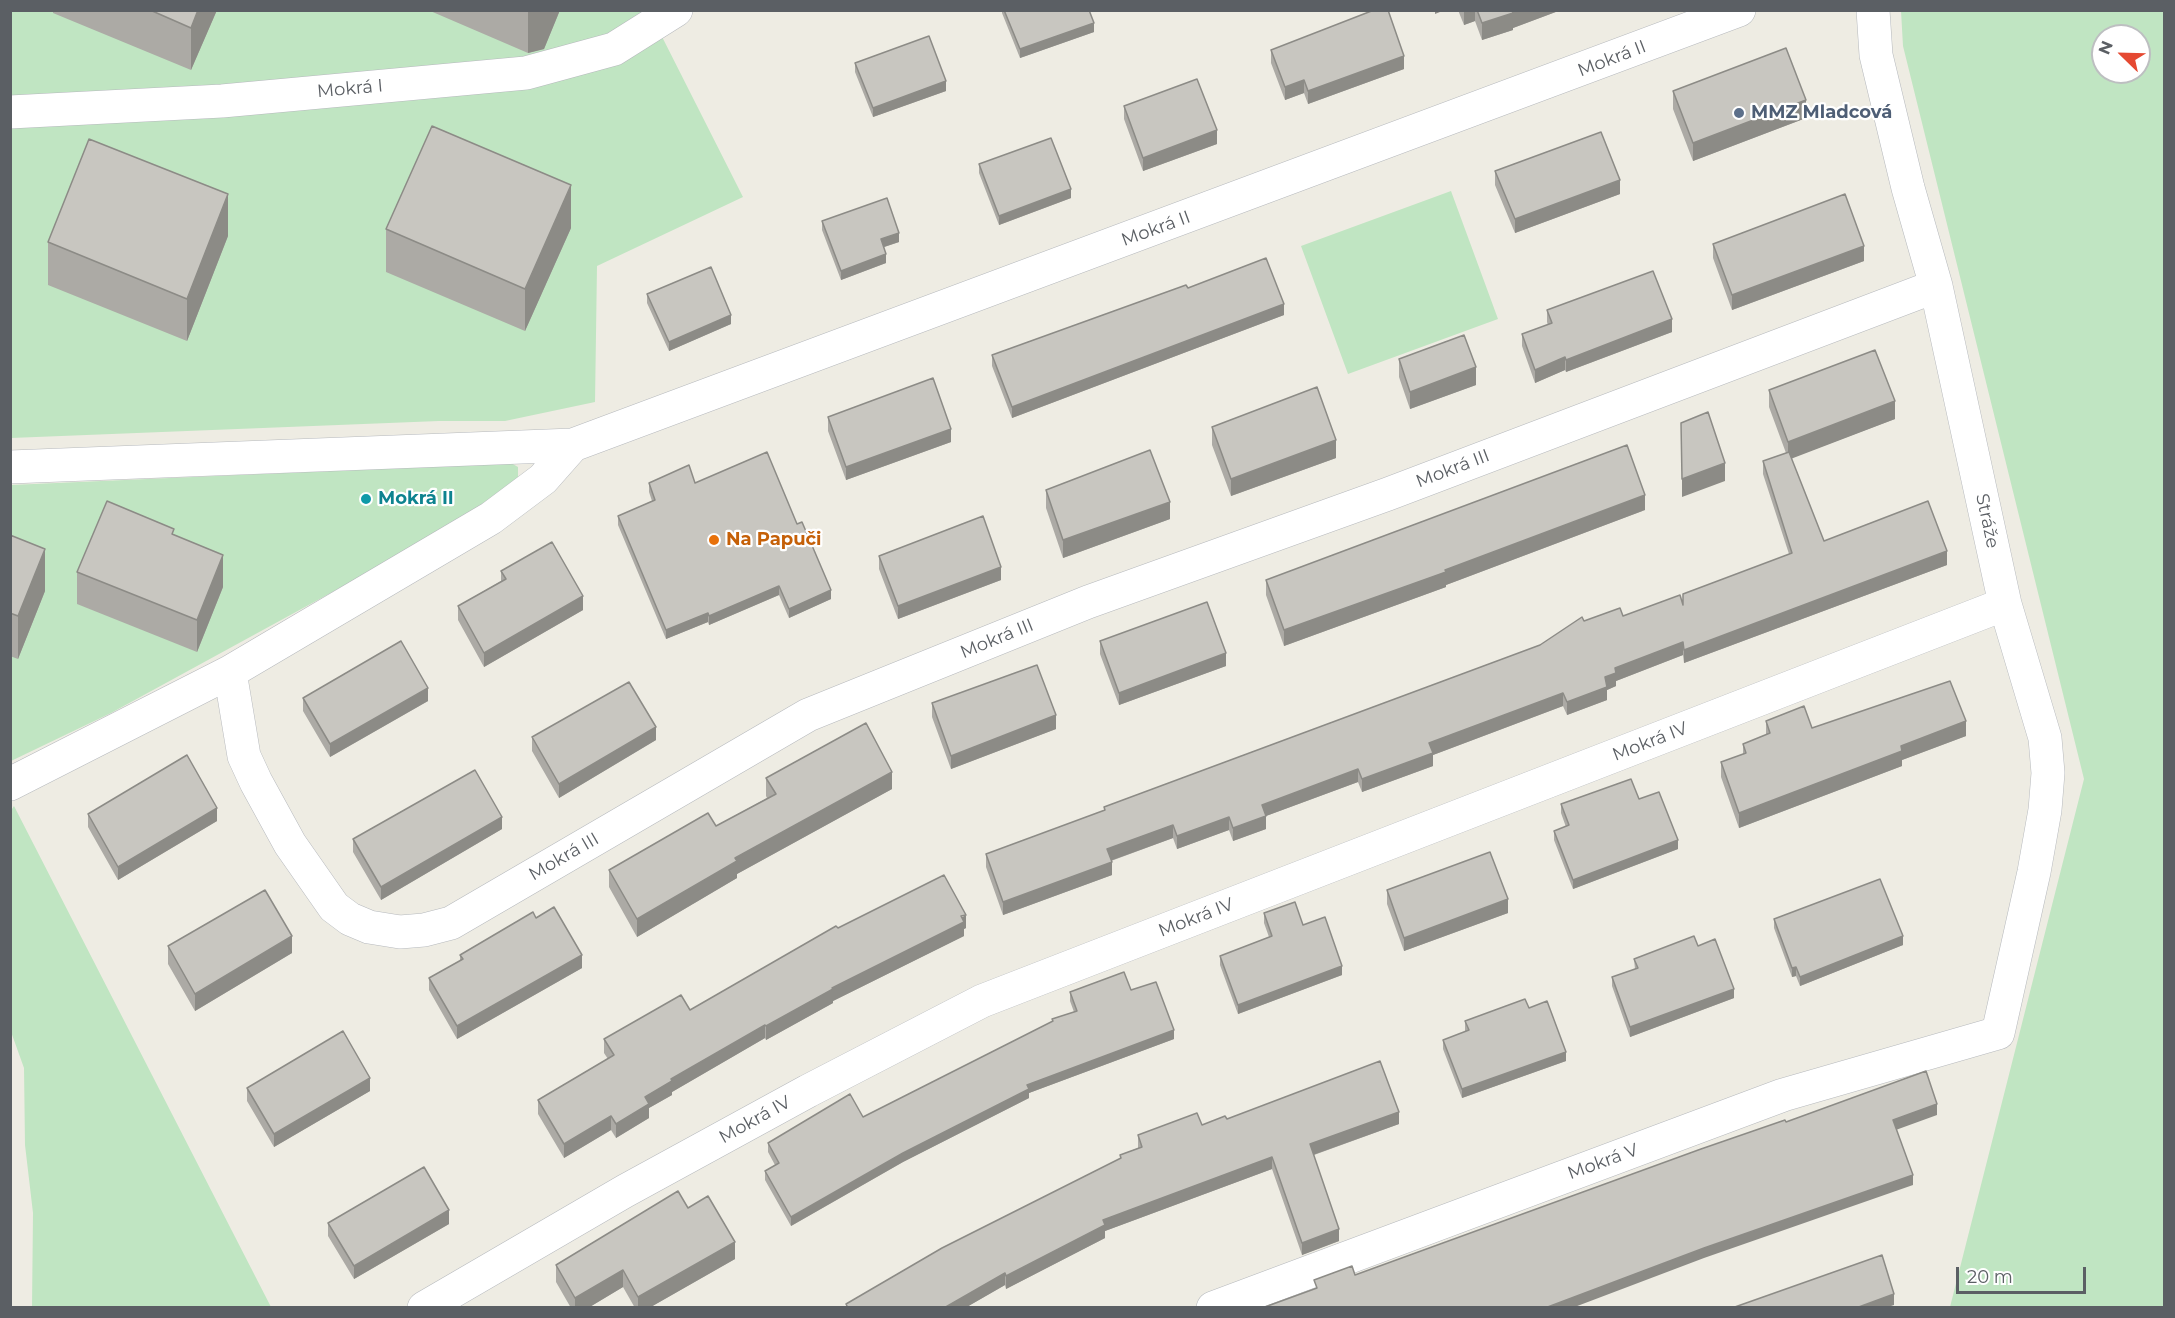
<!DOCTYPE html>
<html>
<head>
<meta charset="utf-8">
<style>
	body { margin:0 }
	#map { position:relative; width:2175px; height:1318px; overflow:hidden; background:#eeece3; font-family:Montserrat,sans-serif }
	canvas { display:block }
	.frame { position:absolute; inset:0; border:12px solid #5b5f64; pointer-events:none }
	.north { position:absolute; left:2091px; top:24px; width:60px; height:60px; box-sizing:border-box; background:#fff; border:2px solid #bdbfc1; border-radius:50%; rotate:293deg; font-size:16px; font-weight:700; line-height:24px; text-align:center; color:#5b5f64 }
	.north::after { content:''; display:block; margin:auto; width:21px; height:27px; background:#e54932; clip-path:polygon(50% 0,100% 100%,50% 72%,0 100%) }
	.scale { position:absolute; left:1956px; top:1267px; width:130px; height:27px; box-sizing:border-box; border:3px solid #5b5f64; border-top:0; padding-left:8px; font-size:18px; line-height:21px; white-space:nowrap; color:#5b5f64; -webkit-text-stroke:4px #fff; paint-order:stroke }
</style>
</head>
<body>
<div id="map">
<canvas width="2175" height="1318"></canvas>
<div class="frame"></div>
<div class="north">N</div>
<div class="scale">20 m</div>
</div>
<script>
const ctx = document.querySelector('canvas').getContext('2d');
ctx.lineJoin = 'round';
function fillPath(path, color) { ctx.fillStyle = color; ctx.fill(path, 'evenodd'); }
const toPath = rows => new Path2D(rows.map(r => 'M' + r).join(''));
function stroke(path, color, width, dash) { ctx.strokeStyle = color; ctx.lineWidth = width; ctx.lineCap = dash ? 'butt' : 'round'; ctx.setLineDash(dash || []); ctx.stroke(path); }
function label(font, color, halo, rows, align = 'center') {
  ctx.font = font + ' Montserrat,sans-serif'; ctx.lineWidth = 4.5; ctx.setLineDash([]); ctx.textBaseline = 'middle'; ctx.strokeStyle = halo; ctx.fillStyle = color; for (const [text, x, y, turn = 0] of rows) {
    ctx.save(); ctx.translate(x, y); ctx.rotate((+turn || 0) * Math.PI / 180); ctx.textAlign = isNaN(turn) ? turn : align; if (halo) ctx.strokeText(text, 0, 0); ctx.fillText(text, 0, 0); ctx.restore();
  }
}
fillPath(toPath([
	[10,11,649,11,743,197,597,266,595,402,505,421,439,421,11,438],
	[1901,11,2164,11,2164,1307,1950,1307,2084,779,1903,46],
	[2103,36,2139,36,2139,72,2103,72],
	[1451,191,1498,319,1348,374,1301,246],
	[511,463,518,467,518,482,402,554,111,713,11,761,11,485],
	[14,806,271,1307,32,1307,33,1213,25,1145,24,1068,10,1029,10,812]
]), '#c0e5c2');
const minor = toPath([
	[10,112,222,101,526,73,614,49,676,10],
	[10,467,573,445,1739,10],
	[230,672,244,756,256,782,290,844,334,907,350,919,369,927,400,932,424,930,451,923,808,715,1088,602,1388,494,1936,286],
	[10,784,230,672,491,518,543,479,573,445],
	[424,1308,625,1191,808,1091,982,1001,2005,604],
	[1213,1308,1783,1095,1998,1033,2034,872,2045,810,2048,773,2045,738,2005,604,1936,286,1908,188,1876,55,1873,10]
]);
stroke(minor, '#b6b9bd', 34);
stroke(minor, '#fff', 33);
fillPath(toPath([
	[53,10,217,10,191,70,53,13],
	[428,10,560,10,544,49,528,53],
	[1002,10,1089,10,1094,32,1020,58,1002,13],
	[1458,10,1561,10,1513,28,1513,30,1482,40,1475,21,1464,25],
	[1271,50,1404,69,1308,104,1304,93,1285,100,1271,63],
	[855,63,946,91,873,117,855,72],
	[1673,91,1806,118,1693,161,1673,109],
	[1124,106,1217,144,1143,171,1124,119],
	[979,164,1071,198,999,225,979,173],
	[1495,171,1620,194,1515,233,1495,185],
	[822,221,899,242,884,247,886,263,841,280,822,230],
	[571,228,525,331,386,272,386,229],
	[228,236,187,341,48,285,48,242],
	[1713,244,1864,261,1732,310,1713,258],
	[1188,288,1284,315,1012,418,992,366,992,355],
	[647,294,731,324,669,351,647,303],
	[1547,310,1672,332,1566,372,1565,370,1535,383,1522,346,1522,334,1548,325,1547,322],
	[1399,359,1476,385,1410,409,1399,377],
	[1769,390,1895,419,1791,458,1824,541,1947,565,1684,663,1683,655,1616,681,1616,686,1607,690,1607,700,1567,715,1563,706,1433,755,1433,766,1362,792,1358,782,1266,816,1266,829,1233,841,1229,830,1177,849,1173,838,1111,861,1112,875,1003,915,986,867,986,854,1104,811,1104,807,1540,645,1584,621,1623,616,1683,605,1789,554,1763,474,1763,461,1786,453,1769,407],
	[828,417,951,442,846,480,828,431],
	[1212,427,1336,458,1231,496,1212,445],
	[649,483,695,483,797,524,831,599,789,618,779,595,709,625,708,622,666,639,618,525,618,516,652,501,649,492],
	[1046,490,1170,519,1063,558,1046,508],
	[1645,510,1446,585,1446,587,1284,646,1266,595,1266,580],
	[10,535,45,591,18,659,10,656],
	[879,556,1001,580,898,619,879,569],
	[501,571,583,610,484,667,458,620,458,606,501,581],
	[77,572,223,587,197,652,77,604],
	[1100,641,1226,666,1119,705,1100,654],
	[303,698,428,701,330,757,303,711],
	[932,703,1056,729,951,769,932,717],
	[1766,721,1812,728,1966,736,1902,760,1902,766,1739,828,1721,777,1721,762,1743,754,1743,744,1766,735],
	[532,737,656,740,559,798,532,751],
	[766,778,892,789,737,874,737,878,637,937,609,887,609,870,716,826,767,798,766,796],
	[1639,799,1678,849,1573,889,1554,840,1554,831,1566,827,1561,813,1561,804],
	[88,814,217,821,118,880,88,827],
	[502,829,381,900,353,852,353,839],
	[1387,890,1508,913,1404,951,1387,904],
	[1264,913,1342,975,1238,1014,1220,965,1220,956,1269,937,1264,923],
	[536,918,582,968,457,1039,429,990,429,978,460,961,460,955],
	[1774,919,1903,945,1800,986,1796,976,1792,977,1774,928],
	[838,928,966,928,964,929,964,936,833,1001,833,1003,766,1040,765,1038,672,1092,672,1095,649,1108,649,1118,616,1138,611,1130,564,1158,538,1114,538,1100,608,1059,604,1053,604,1039,690,1010],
	[168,946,292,953,195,1011,168,964],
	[1698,946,1734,998,1630,1037,1612,986,1612,977,1635,969,1634,959],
	[1131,990,1174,1039,1029,1093,1029,1098,903,1162,791,1226,765,1180,765,1171,775,1165,768,1152,768,1143,863,1117,1052,1022,1052,1019,1074,1012,1070,1001,1070,992],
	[1529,1008,1566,1061,1462,1098,1443,1049,1443,1040,1465,1032,1465,1021],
	[247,1088,370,1091,274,1147,247,1101],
	[1227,1119,1399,1124,1314,1155,1339,1241,1302,1255,1272,1169,1105,1231,1105,1238,1006,1289,1005,1285,965,1308,846,1308,846,1304,1120,1159,1120,1155,1138,1148,1138,1135,1202,1125],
	[688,1208,735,1259,649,1308,635,1308,623,1287,588,1308,571,1308,556,1282,556,1265],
	[328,1223,449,1224,354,1279,328,1236]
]), '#acaaa5');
fillPath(toPath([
	[198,10,217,10,191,70,191,28],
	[528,10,560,10,544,49,528,53],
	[1435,10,1445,10,1435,14],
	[1464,10,1475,10,1475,21,1464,25],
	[1514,10,1561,10,1513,28,1513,30,1482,40,1482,23],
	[1094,23,1094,32,1020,58,1020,49],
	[1404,56,1404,69,1308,104,1308,91],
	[1304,80,1304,93,1285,100,1285,87],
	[946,81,946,91,873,117,873,108],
	[1806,100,1806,118,1693,161,1693,143],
	[1217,130,1217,144,1143,171,1143,158],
	[1620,180,1620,194,1515,233,1515,219],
	[571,185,571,228,525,331,525,289],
	[1071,189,1071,198,999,225,999,216],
	[228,194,228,236,187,341,187,299],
	[899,233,899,242,881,248,881,239],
	[1864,246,1864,261,1732,310,1732,295],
	[886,254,886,263,841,280,841,271],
	[1284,304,1284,315,1012,418,1012,407],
	[731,315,731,324,669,351,669,342],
	[1672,319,1672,332,1566,372,1566,360],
	[1565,357,1565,370,1535,383,1535,370],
	[1476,367,1476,385,1410,409,1410,392],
	[1895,401,1895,419,1788,460,1788,442],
	[951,429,951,442,846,480,846,467],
	[1336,440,1336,458,1231,496,1231,479],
	[1725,463,1725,481,1682,497,1682,479],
	[1645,495,1645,510,1446,585,1446,587,1284,646,1284,630],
	[1170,502,1170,519,1063,558,1063,540],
	[45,549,45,591,18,659,18,616],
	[1947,551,1947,565,1684,663,1684,650],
	[223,555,223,587,197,652,197,620],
	[1001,567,1001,580,898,619,898,606],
	[779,586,779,595,709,625,709,616],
	[831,590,831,599,789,618,789,609],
	[583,596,583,610,484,667,484,653],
	[708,613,708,622,666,639,666,630],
	[1683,642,1683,655,1616,681,1616,686,1607,690,1607,700,1567,715,1567,702,1615,668],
	[1226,653,1226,666,1119,705,1119,693],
	[428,688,428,701,330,757,330,744],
	[1563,693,1563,706,1433,755,1433,766,1362,792,1362,779,1429,743],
	[1056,715,1056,729,951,769,951,756],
	[1966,721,1966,736,1902,760,1902,766,1739,828,1739,813,1901,746],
	[656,727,656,740,559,798,559,784],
	[1358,769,1358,782,1266,816,1266,829,1233,841,1233,828,1262,805],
	[892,772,892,789,737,874,737,878,637,937,637,919,735,858],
	[217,808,217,821,118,880,118,867],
	[502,817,502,829,381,900,381,887],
	[1229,817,1229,830,1177,849,1177,836],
	[1173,825,1173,838,1107,862,1107,849],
	[1678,840,1678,849,1573,889,1573,880],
	[1112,862,1112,875,1003,915,1003,902],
	[1508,899,1508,913,1404,951,1404,938],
	[966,915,966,928,964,929,964,936,833,1001,833,1003,766,1040,766,1026,832,988],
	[292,936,292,953,195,1011,195,994],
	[1903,936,1903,945,1800,986,1800,977],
	[582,955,582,968,457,1039,457,1026],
	[1342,966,1342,975,1238,1014,1238,1005],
	[1796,967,1796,976,1792,977,1792,968],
	[1734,989,1734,998,1630,1037,1630,1027],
	[765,1025,765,1038,672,1092,672,1095,649,1108,649,1118,616,1138,616,1124,645,1097,671,1079],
	[1174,1030,1174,1039,1029,1093,1029,1098,903,1162,791,1226,791,1217,903,1153,1027,1085],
	[1566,1052,1566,1061,1462,1098,1462,1089],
	[370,1078,370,1091,274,1147,274,1134],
	[1937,1104,1937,1115,1893,1131,1893,1120],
	[1399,1112,1399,1124,1310,1156,1310,1144],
	[611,1116,611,1130,564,1158,564,1144],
	[1272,1157,1272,1169,1105,1231,1105,1238,1006,1289,1006,1276,1103,1220],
	[1913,1175,1913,1185,1704,1258,1572,1308,1545,1308,1704,1248],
	[449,1210,449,1224,354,1279,354,1266],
	[1339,1229,1339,1241,1302,1255,1302,1243],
	[735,1242,735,1259,649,1308,638,1308,638,1297],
	[623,1270,623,1287,588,1308,575,1308,575,1298],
	[1005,1273,1005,1285,965,1308,944,1308],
	[1894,1294,1894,1305,1885,1308,1856,1308]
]), '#8c8b86');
const building = toPath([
	[150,10,198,10,191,28,150,10],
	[1004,10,1089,10,1094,23,1020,49,1004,10],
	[1374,10,1388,10,1404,56,1308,91,1304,80,1285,87,1271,50,1374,10],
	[1477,10,1514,10,1512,11,1513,13,1482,23,1477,10],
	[929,36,946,81,873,108,855,63,929,36],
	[1786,48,1806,100,1693,143,1673,91,1786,48],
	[1197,79,1217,130,1143,158,1124,106,1197,79],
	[432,126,571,185,525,289,386,229,432,126],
	[1601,132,1620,180,1515,219,1495,171,1601,132],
	[1051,138,1071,189,999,216,979,164,1051,138],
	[89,139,228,194,187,299,48,242,89,139],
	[1845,194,1864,246,1732,295,1713,244,1845,194],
	[887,198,899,233,881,239,886,254,841,271,822,221,887,198],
	[1266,258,1284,304,1012,407,992,355,1186,285,1188,288,1266,258],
	[711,267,731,315,669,342,647,294,711,267],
	[1653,271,1672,319,1566,360,1565,357,1535,370,1522,334,1552,323,1547,310,1653,271],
	[1464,335,1476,367,1410,392,1399,359,1464,335],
	[1875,350,1895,401,1788,442,1769,390,1875,350],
	[933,378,951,429,846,467,828,417,933,378],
	[1317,387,1336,440,1231,479,1212,427,1317,387],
	[1708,412,1725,463,1682,479,1681,423,1708,412],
	[1627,445,1645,495,1445,570,1446,572,1284,630,1266,580,1627,445],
	[1150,450,1170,502,1063,540,1046,490,1150,450],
	[767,452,797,524,802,522,831,590,789,609,779,586,709,616,708,613,666,630,618,516,655,500,649,483,689,465,695,483,767,452],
	[1789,452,1824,541,1928,501,1947,551,1684,650,1683,642,1615,668,1616,673,1605,677,1607,687,1567,702,1563,693,1429,743,1433,753,1362,779,1358,769,1262,805,1266,816,1233,828,1229,817,1177,836,1173,825,1107,849,1112,862,1003,902,986,854,1105,810,1104,807,1540,645,1582,617,1584,621,1620,608,1623,616,1680,595,1683,605,1683,594,1792,553,1763,461,1789,452],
	[107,501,174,529,172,534,223,555,197,620,77,572,107,501],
	[983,516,1001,567,898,606,879,556,983,516],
	[10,535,45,549,18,616,10,613,10,535],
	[552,542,583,596,484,653,458,606,506,579,501,571,552,542],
	[1207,602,1226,653,1119,693,1100,641,1207,602],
	[401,641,428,688,330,744,303,698,401,641],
	[1037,665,1056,715,951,756,932,703,1037,665],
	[1950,681,1966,721,1901,746,1902,751,1739,813,1721,762,1746,753,1743,744,1770,733,1766,721,1804,706,1812,728,1950,681],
	[629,682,656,727,559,784,532,737,629,682],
	[866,723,892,772,735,858,737,861,637,919,609,870,708,813,716,826,776,794,766,778,866,723],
	[187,755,217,808,118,867,88,814,187,755],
	[475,770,502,817,381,887,353,839,475,770],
	[1631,779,1639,799,1659,792,1678,840,1573,880,1554,831,1569,825,1561,804,1631,779],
	[1490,852,1508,899,1404,938,1387,890,1490,852],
	[944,875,966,915,961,916,964,922,832,988,833,989,766,1026,765,1025,671,1079,672,1081,645,1097,649,1104,616,1124,611,1116,564,1144,538,1100,614,1055,604,1039,681,995,690,1010,836,926,838,928,944,875],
	[1880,879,1903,936,1800,977,1796,967,1792,968,1774,919,1880,879],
	[265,890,292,936,195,994,168,946,265,890],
	[1295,902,1303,925,1325,917,1342,966,1238,1005,1220,956,1272,936,1264,913,1295,902],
	[554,907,582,955,457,1026,429,978,463,959,460,955,533,912,536,918,554,907],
	[1694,936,1698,946,1715,939,1734,989,1630,1027,1612,977,1638,968,1634,959,1694,936],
	[1124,972,1131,990,1156,982,1174,1030,1027,1085,1029,1089,903,1153,791,1217,765,1171,779,1163,768,1143,850,1094,863,1117,1053,1021,1052,1019,1077,1011,1070,992,1124,972],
	[1525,999,1529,1008,1547,1001,1566,1052,1462,1089,1443,1040,1469,1030,1465,1021,1525,999],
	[343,1031,370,1078,274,1134,247,1088,343,1031],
	[1380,1061,1399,1112,1310,1144,1339,1229,1302,1243,1272,1157,1103,1220,1105,1225,1006,1276,1005,1273,944,1308,848,1308,846,1304,942,1248,1121,1158,1120,1155,1142,1147,1138,1135,1197,1113,1202,1125,1225,1116,1227,1119,1380,1061],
	[1926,1071,1937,1104,1893,1120,1913,1175,1704,1248,1545,1308,1262,1308,1317,1288,1314,1280,1352,1266,1355,1275,1701,1149,1785,1120,1786,1122,1926,1071],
	[424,1167,449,1210,354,1266,328,1223,424,1167],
	[678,1191,688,1208,708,1196,735,1242,638,1297,623,1270,575,1298,556,1265,678,1191],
	[1882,1255,1894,1294,1856,1308,1732,1308,1882,1255]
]);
fillPath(building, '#c8c6c0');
stroke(building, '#8c8b86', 1.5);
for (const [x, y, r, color] of [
	[1739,113,6,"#5c6f8a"],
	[366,499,6,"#0f9aa8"],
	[714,540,6,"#e8710a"]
]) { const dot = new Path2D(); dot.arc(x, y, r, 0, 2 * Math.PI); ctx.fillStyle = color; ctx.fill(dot); stroke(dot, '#fff', 2); }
label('18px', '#5b5f64', '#fff', [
	["Mokrá II",1612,59,-21],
	["Mokrá I",350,89,-5],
	["Mokrá II",1156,229,-20],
	["Mokrá III",1453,469,-21],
	["Stráže",1987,521,78],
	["Mokrá III",997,639,-22],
	["Mokrá IV",1650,742,-21],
	["Mokrá III",564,857,-30],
	["Mokrá IV",1196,918,-21],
	["Mokrá IV",755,1120,-29],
	["Mokrá V",1603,1162,-20]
]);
label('bold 18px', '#4e5e75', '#fff', [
	["MMZ Mladcová",1751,113]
], 'left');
label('bold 18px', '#0d838f', '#fff', [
	["Mokrá II",378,499]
], 'left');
label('bold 18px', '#c56008', '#fff', [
	["Na Papuči",726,540]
], 'left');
</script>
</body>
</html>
